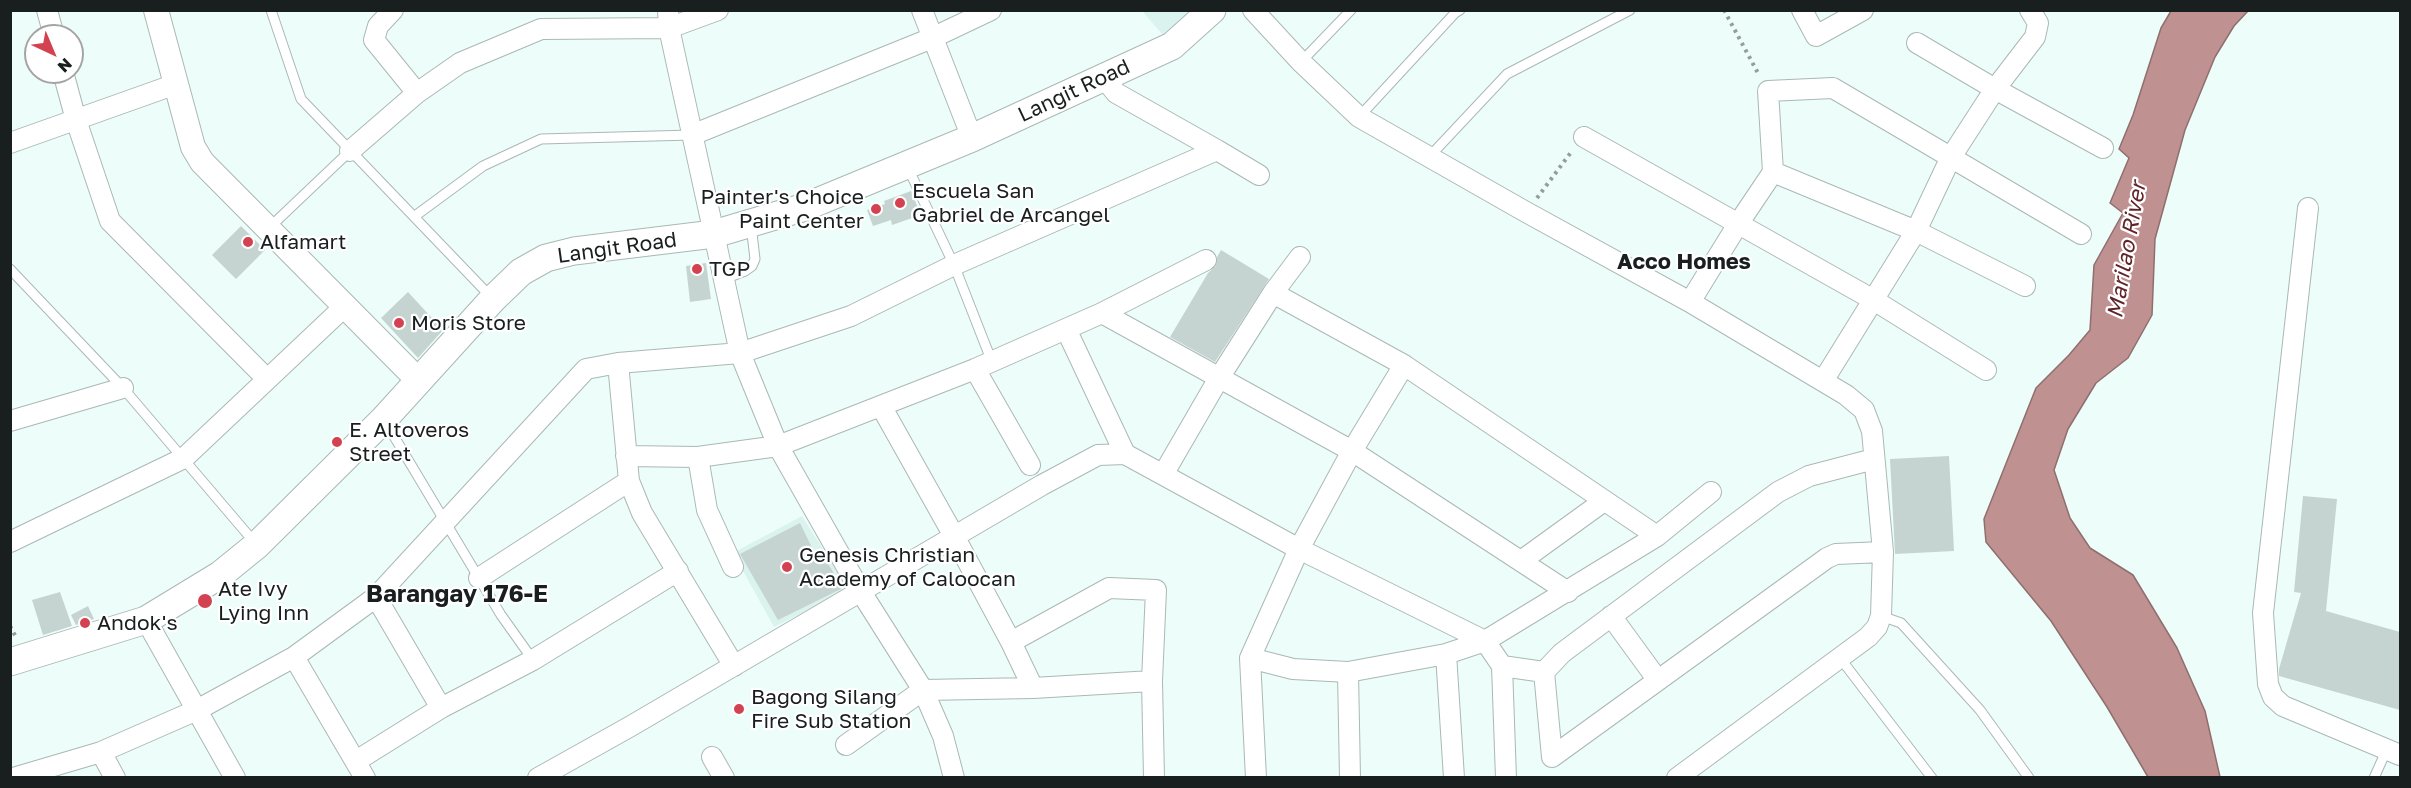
<!DOCTYPE html>
<html>
<head>
<meta charset="utf-8">
<style>
	body { margin:0 }
	#map { position:relative; width:2411px; height:788px; overflow:hidden; background:#edfdfa; font-family:"Golos Text",sans-serif }
	canvas { display:block }
	.frame { position:absolute; inset:0; border:12px solid #191f1e; pointer-events:none }
	.north { position:absolute; left:24px; top:24px; width:60px; height:60px; box-sizing:border-box; background:#fff; border:2px solid #a3a5a5; border-radius:50%; rotate:136deg; font-size:16px; font-weight:700; line-height:24px; text-align:center; color:#191f1e }
	.north::after { content:''; display:block; margin:auto; width:21px; height:27px; background:#d24251; clip-path:polygon(50% 0,100% 100%,50% 72%,0 100%) }
</style>
</head>
<body>
<div id="map">
<canvas width="2411" height="788"></canvas>
<div class="frame"></div>
<div class="north">N</div>
</div>
<script>
const ctx = document.querySelector('canvas').getContext('2d');
ctx.lineJoin = 'round';
function fillPath(path, color) { ctx.fillStyle = color; ctx.fill(path, 'evenodd'); }
const toPath = rows => new Path2D(rows.map(r => 'M' + r).join(''));
function stroke(path, color, width, dash) { ctx.strokeStyle = color; ctx.lineWidth = width; ctx.lineCap = dash ? 'butt' : 'round'; ctx.setLineDash(dash || []); ctx.stroke(path); }
function label(font, color, halo, rows, align = 'center') {
  ctx.font = font + ' "Golos Text",sans-serif'; ctx.lineWidth = 4.5; ctx.setLineDash([]); ctx.textBaseline = 'middle'; ctx.strokeStyle = halo; ctx.fillStyle = color; for (const [text, x, y, turn = 0] of rows) {
    ctx.save(); ctx.translate(x, y); ctx.rotate((+turn || 0) * Math.PI / 180); ctx.textAlign = isNaN(turn) ? turn : align; if (halo) ctx.strokeText(text, 0, 0); ctx.fillText(text, 0, 0); ctx.restore();
  }
}
fillPath(toPath([
	[1142,11,1189,11,1163,35],
	[802,516,843,581,841,593,774,627,733,553]
]), '#daf3ee');
const water = toPath([
	[2171,11,2248,11,2234,26,2215,57,2185,130,2155,239,2152,315,2128,358,2096,383,2068,429,2054,470,2070,518,2090,548,2133,575,2177,648,2205,711,2220,777,2148,777,2107,707,2051,621,1986,542,1984,519,2036,388,2069,355,2090,330,2094,265,2123,213,2110,203,2129,158,2119,149,2133,115,2161,28,2171,11]
]);
fillPath(water, '#c09191');
stroke(water, '#8e6f6e', 1.5);
fillPath(toPath([
	[911,191,921,215,892,225,891,220,873,226,867,210,885,204,884,201],
	[241,226,265,250,236,279,212,255],
	[1221,250,1269,279,1215,362,1170,337,1208,273,1216,266,1217,257],
	[706,263,711,299,690,302,686,266],
	[408,292,443,330,418,358,381,318],
	[1949,456,1954,551,1895,554,1890,459],
	[2303,496,2337,499,2326,611,2400,632,2400,710,2279,676,2279,669,2301,593,2294,592],
	[800,523,814,552,819,549,838,580,841,589,778,620,740,554],
	[60,592,72,626,43,635,32,600],
	[88,606,94,619,76,625,71,615]
]), '#c5d4d1');
const service = toPath([
	[271,10,301,99,492,298],
	[1301,62,1351,10],
	[1359,117,1455,13,1460,10],
	[1430,156,1507,74,1630,10],
	[907,166,954,265,992,362],
	[415,216,483,166,541,139,692,135],
	[269,228,350,151],
	[10,269,123,388,255,543],
	[724,279,745,271,752,266,755,259,751,225],
	[386,423,501,615,533,660],
	[1881,616,1901,623,1980,710,2029,778],
	[1840,658,1932,778],
	[2374,778,2387,749]
]);
const minor = toPath([
	[47,10,54,36],
	[393,10,378,26,374,40,417,93],
	[668,10,669,28,740,353,778,446,861,592,923,690,943,736,954,778],
	[922,10,972,138],
	[1253,10,1301,62,1359,117,1526,212,1690,302,1846,395,1864,410,1872,431,1883,552,1881,616,1877,627,1868,637,1677,778],
	[1802,10,1816,36,1863,10],
	[1917,43,1995,89,2103,148],
	[63,72,76,120,110,221,267,379],
	[1104,78,1116,93,1217,150,1259,175],
	[692,135,932,38,991,10],
	[1584,137,1872,299,1986,370],
	[10,143,176,84],
	[350,151,417,93,460,63,541,29,669,28,718,10],
	[1773,172,1916,231,2025,286],
	[2308,208,2263,613,2268,684,2273,697,2283,706,2400,755],
	[1273,293,1404,365,1657,536],
	[1690,302,1738,224,1773,172,1768,91,1833,88,2081,234],
	[1102,313,1352,451,1568,592],
	[1066,329,1125,454],
	[618,363,629,481,642,513,734,666],
	[975,369,1030,465],
	[1823,381,1916,231,1951,157,1995,89,2035,37,2038,23,2030,10],
	[881,406,954,536,1011,642,1033,688],
	[10,421,123,388],
	[626,456,698,457,778,446,975,369,1102,313,1206,260],
	[698,457,707,510,733,567],
	[1164,473,1219,378,1273,293,1300,257],
	[10,542,184,458,344,307],
	[1521,561,1604,501],
	[479,578,629,481],
	[376,597,441,708],
	[1611,616,1657,679],
	[146,620,235,778],
	[1011,642,1109,588,1156,590,1152,681,1154,778],
	[1446,654,1454,778],
	[294,657,365,778],
	[1250,658,1293,669,1348,672,1446,654,1485,641,1657,536,1711,492],
	[1502,666,1506,778],
	[1348,672,1350,778],
	[846,745,923,690,1033,688,1152,681],
	[101,752,115,778],
	[712,757,724,778],
	[1552,757,1544,672,1562,653,1778,492,1809,476,1874,459],
	[1552,757,1827,558,1836,554,1883,552],
	[356,761,441,708,533,660,678,571],
	[13,778,101,752,197,710,294,657,376,597,586,369,618,363,740,353,851,316,954,265,1217,150],
	[538,778,631,726,1042,485,1098,455,1125,454,1299,549,1485,641,1502,666,1544,672],
	[1256,778,1250,658,1299,549,1352,451,1404,365]
]);
const tertiary = toPath([
	[156,10,193,147,202,162,418,380]
]);
const secondary = toPath([
	[10,662,146,620,220,575,257,545,384,419,493,299,521,272,546,258,574,251,714,234,805,207,972,138,1172,46,1212,10]
]);
stroke(service, '#aab8b6', 11);
stroke(minor, '#aab8b6', 22);
stroke(tertiary, '#aab8b6', 26);
stroke(secondary, '#aab8b6', 29);
stroke(toPath([
	[1724,10,1759,75],
	[1537,198,1572,151],
	[10,626,17,639]
]), '#929e9c', 4, [3, 4.5]);
stroke(service, '#fff', 9);
stroke(minor, '#fff', 20);
stroke(tertiary, '#fff', 24);
stroke(secondary, '#fff', 27);
for (const [x, y, r, color] of [
	[900,203,6,"#d24251"],
	[876,209,6,"#d24251"],
	[248,242,6,"#d24251"],
	[697,269,6,"#d24251"],
	[399,323,6,"#d24251"],
	[337,442,6,"#d24251"],
	[787,567,6,"#d24251"],
	[205,601,8,"#d24251"],
	[85,623,6,"#d24251"],
	[739,709,6,"#d24251"]
]) { const dot = new Path2D(); dot.arc(x, y, r, 0, 2 * Math.PI); ctx.fillStyle = color; ctx.fill(dot); stroke(dot, '#fff', 2); }
label('21px', '#191f1e', '#fff', [
	["Langit Road",1074,91,-25],
	["Langit Road",617,248,-8]
]);
label('21px', '#191f1e', '#fff', [
	["Escuela San",912,191],
	["Gabriel de Arcangel",912,215],
	["Painter's Choice",864,197,"right"],
	["Paint Center",864,221,"right"],
	["Alfamart",260,242],
	["TGP",709,269],
	["Moris Store",411,323],
	["E. Altoveros",349,430],
	["Street",349,454],
	["Genesis Christian",799,555],
	["Academy of Caloocan",799,579],
	["Ate Ivy",218,589],
	["Lying Inn",218,613],
	["Andok's",97,623],
	["Bagong Silang",751,697],
	["Fire Sub Station",751,721]
], 'left');
label('italic 22px', '#602428', '#fff', [
	["Marilao River",2127,250,-80]
]);
label('bold 22px', '#191f1e', '#fff', [
	["Acco Homes",1684,262]
]);
label('bold 24px', '#191f1e', '#fff', [
	["Barangay 176-E",457,594]
]);
</script>
</body>
</html>
